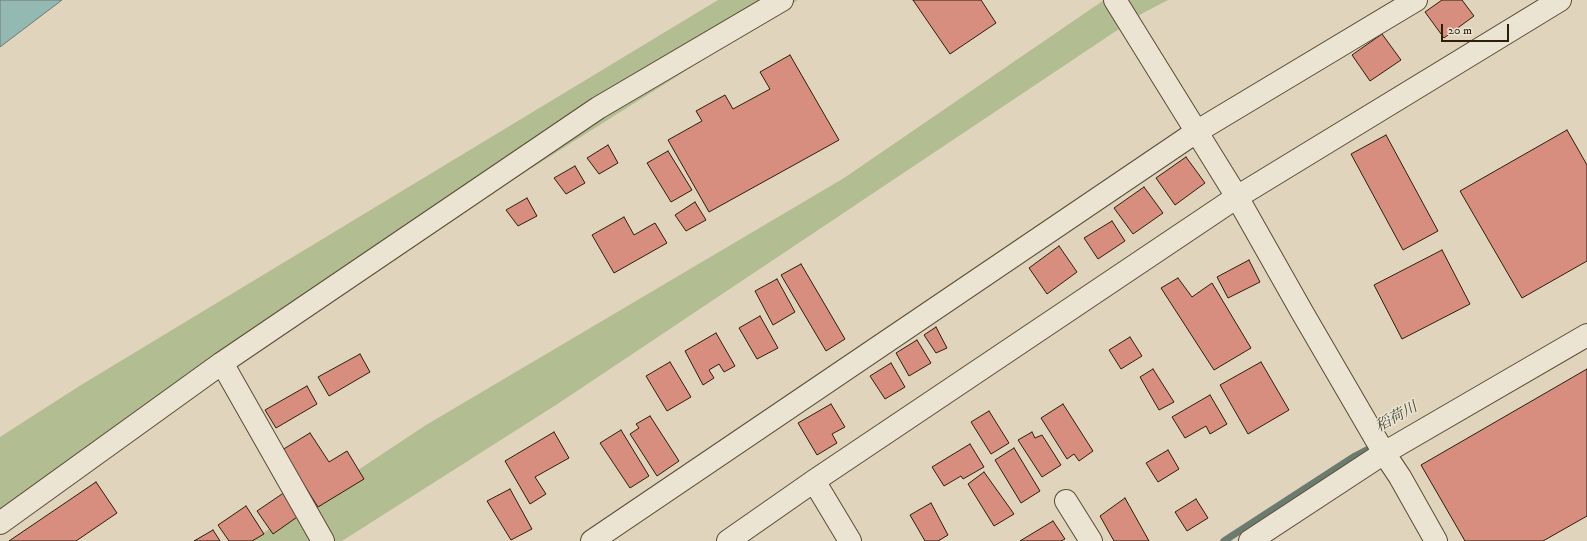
<!DOCTYPE html>
<html>
<head>
<meta charset="utf-8">
<style>
	body { margin:0 }
	#map { position:relative; width:1587px; height:541px; overflow:hidden; background:#e0d5bc; font-family:"IM FELL DW Pica",serif }
	canvas { display:block }
	.scale { position:absolute; left:1441px; top:24px; width:68px; height:18px; box-sizing:border-box; border:2px solid #2d1f0a; border-top:0; padding-left:5px; font-size:12px; line-height:14px; white-space:nowrap; color:#2d1f0a; -webkit-text-stroke:3px #ebe4d3; paint-order:stroke }
</style>
</head>
<body>
<div id="map">
<canvas width="1587" height="541"></canvas>
<div class="scale">20 m</div>
</div>
<script>
const ctx = document.querySelector('canvas').getContext('2d');
ctx.lineJoin = 'round';
function fillPath(path, color) { ctx.fillStyle = color; ctx.fill(path, 'evenodd'); }
const toPath = rows => new Path2D(rows.map(r => 'M' + r).join(''));
function stroke(path, color, width, dash) { ctx.strokeStyle = color; ctx.lineWidth = width; ctx.lineCap = dash ? 'butt' : 'round'; ctx.setLineDash(dash || []); ctx.stroke(path); }
function label(font, color, halo, rows, align = 'center') {
  ctx.font = font + ' "IM FELL DW Pica","Noto Serif JP",serif'; ctx.lineWidth = 3; ctx.setLineDash([]); ctx.textBaseline = 'middle'; ctx.strokeStyle = halo; ctx.fillStyle = color; for (const [text, x, y, turn = 0] of rows) {
    ctx.save(); ctx.translate(x, y); ctx.rotate((+turn || 0) * Math.PI / 180); ctx.textAlign = isNaN(turn) ? turn : align; if (halo) ctx.strokeText(text, 0, 0); ctx.fillText(text, 0, 0); ctx.restore();
  }
}
fillPath(toPath([
	[718,0,798,0,222,363,0,517,0,437,81,385],
	[1104,0,1168,0,1143,13,559,403,342,541,251,541,426,425,844,178]
]), '#b2bd91');
const water = toPath([
	[0,0,62,0,0,47,0,0]
]);
fillPath(water, '#94b8b2');
stroke(water, '#6b7b6f', 1);
stroke(toPath([
	[1224,541,1355,456,1376,445]
]), '#6b7b6f', 7);
const building = toPath([
	[913,0,981,0,996,23,950,54,913,0],
	[1442,0,1462,0,1474,16,1444,38,1425,12,1442,0],
	[1382,34,1401,60,1370,81,1352,55,1382,34],
	[790,55,839,140,709,212,668,140,702,121,696,111,725,95,733,109,770,89,760,72,790,55],
	[1567,130,1587,165,1587,261,1522,298,1460,191,1567,130],
	[1386,135,1438,231,1403,250,1351,154,1386,135],
	[608,145,618,163,599,174,587,158,608,145],
	[668,151,692,190,671,202,647,163,668,151],
	[1186,157,1205,183,1175,205,1156,178,1186,157],
	[575,166,585,183,566,194,554,178,575,166],
	[1144,187,1163,213,1133,234,1114,208,1144,187],
	[527,198,537,216,518,226,506,210,527,198],
	[695,202,706,220,686,231,675,215,695,202],
	[624,217,634,235,655,223,667,243,614,273,592,235,624,217],
	[1112,221,1125,241,1098,259,1084,238,1112,221],
	[1059,246,1077,272,1047,294,1029,268,1059,246],
	[1442,250,1470,304,1402,339,1374,285,1442,250],
	[1249,260,1260,282,1228,298,1217,277,1249,260],
	[801,264,845,339,826,351,781,275,801,264],
	[1178,278,1192,297,1212,283,1251,348,1214,370,1161,288,1178,278],
	[777,279,795,312,773,325,755,291,777,279],
	[760,316,778,348,757,359,739,328,760,316],
	[936,327,947,348,936,353,924,335,936,327],
	[716,333,735,366,724,372,719,364,709,370,714,378,703,385,685,351,716,333],
	[1130,337,1142,356,1121,369,1109,350,1130,337],
	[917,340,931,363,909,376,896,353,917,340],
	[360,354,370,372,329,396,318,377,360,354],
	[670,362,691,397,667,411,646,376,670,362],
	[1261,362,1289,410,1248,434,1220,385,1261,362],
	[891,363,905,387,885,399,870,376,891,363],
	[1153,369,1174,402,1159,410,1140,377,1153,369],
	[1587,369,1587,516,1543,541,1465,541,1421,465,1587,369],
	[307,386,317,404,276,428,265,410,307,386],
	[1210,395,1227,424,1210,434,1206,426,1185,438,1172,417,1210,395],
	[831,404,845,427,832,434,837,443,817,455,798,423,831,404],
	[1063,404,1093,451,1079,461,1074,454,1067,459,1041,418,1063,404],
	[989,411,1009,443,991,454,971,422,989,411],
	[650,416,679,461,657,476,630,434,639,428,636,424,650,416],
	[621,430,649,476,630,488,600,443,621,430],
	[554,432,569,458,535,477,546,494,530,504,505,461,554,432],
	[1032,432,1035,438,1042,435,1061,465,1042,477,1018,440,1032,432],
	[310,433,329,462,347,451,364,479,318,507,282,450,310,433],
	[970,444,984,467,963,479,961,476,944,486,932,467,970,444],
	[1014,448,1040,491,1021,503,995,460,1014,448],
	[1168,450,1179,469,1158,482,1146,463,1168,450],
	[984,472,1014,514,994,526,968,484,984,472],
	[96,482,117,513,76,541,9,541,96,482],
	[510,489,532,529,511,540,487,501,510,489],
	[285,492,300,515,273,534,257,511,285,492],
	[1125,498,1149,541,1114,541,1100,516,1125,498],
	[1196,499,1208,518,1187,531,1175,512,1196,499],
	[931,503,948,535,938,541,925,541,910,515,931,503],
	[246,506,264,534,252,541,229,541,218,525,246,506],
	[1053,521,1065,539,1061,541,1020,541,1053,521],
	[213,530,220,541,194,541,213,530]
]);
fillPath(building, '#d78e7f');
stroke(building, '#2d1f0a', 1);
const minor = toPath([
	[1115,0,1237,197,1302,312,1384,453,1400,477,1436,541],
	[222,363,323,541],
	[814,481,850,541],
	[1066,501,1091,541],
	[0,523,222,363,598,108,782,0],
	[592,541,1196,132,1416,0],
	[728,541,814,481,1237,197,1560,0],
	[1250,541,1384,453,1587,335]
]);
stroke(minor, '#5a4c36', 24);
stroke(minor, '#ebe4d3', 22);
label('italic 15px', '#4c4d3c', '#ebe4d3', [
	["稻荷川",1397,418,-29]
]);
</script>
</body>
</html>
